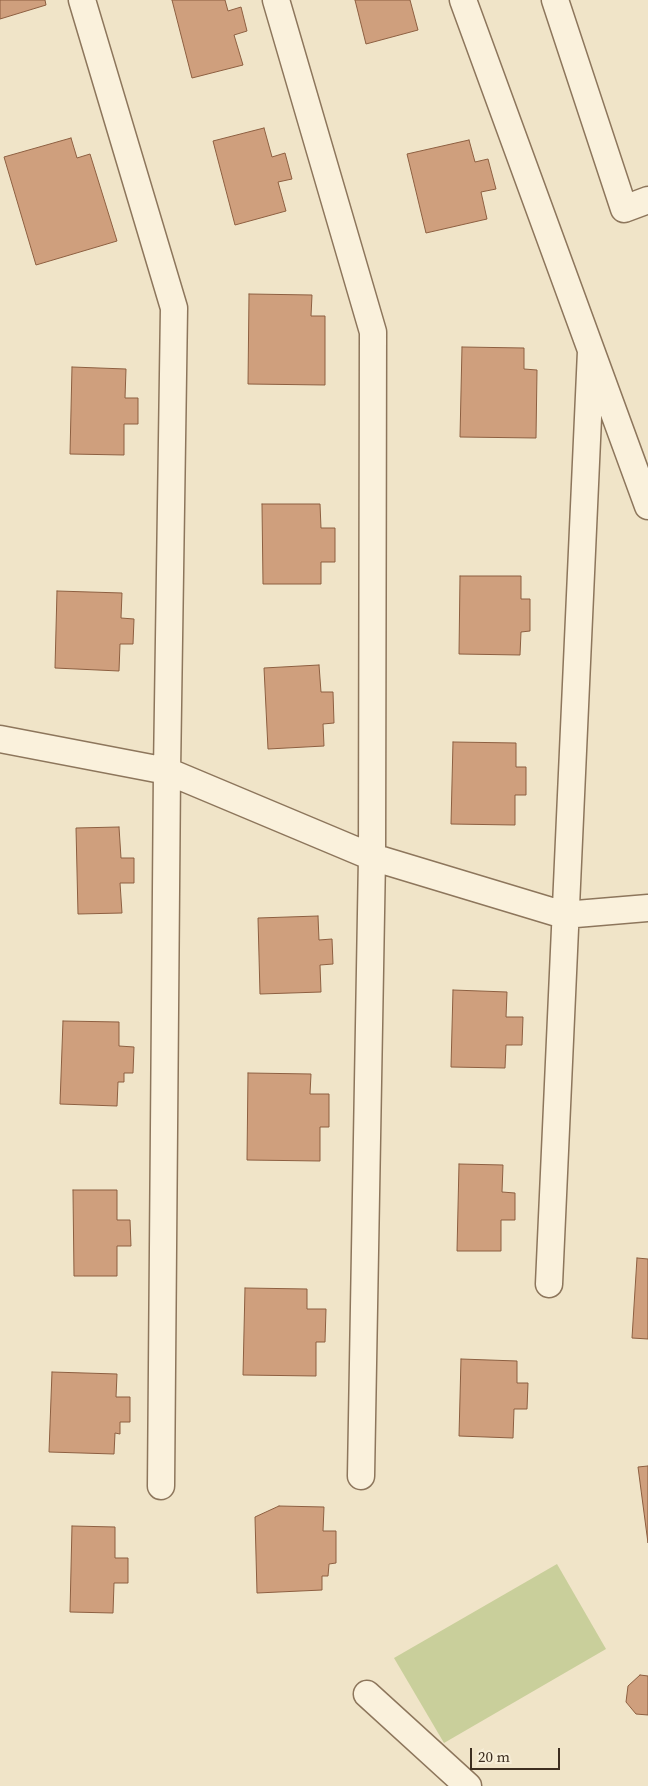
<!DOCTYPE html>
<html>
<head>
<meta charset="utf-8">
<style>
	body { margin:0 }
	#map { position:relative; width:648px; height:1786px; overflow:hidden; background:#f0e4c8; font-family:"Source Serif 4",serif }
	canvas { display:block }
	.scale { position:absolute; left:470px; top:1748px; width:90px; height:22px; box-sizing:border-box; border:2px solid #3d2e20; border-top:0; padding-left:6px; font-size:15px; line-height:18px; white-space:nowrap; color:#3d2e20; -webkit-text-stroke:4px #f7eed8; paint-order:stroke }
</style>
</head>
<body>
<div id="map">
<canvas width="648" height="1786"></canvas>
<div class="scale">20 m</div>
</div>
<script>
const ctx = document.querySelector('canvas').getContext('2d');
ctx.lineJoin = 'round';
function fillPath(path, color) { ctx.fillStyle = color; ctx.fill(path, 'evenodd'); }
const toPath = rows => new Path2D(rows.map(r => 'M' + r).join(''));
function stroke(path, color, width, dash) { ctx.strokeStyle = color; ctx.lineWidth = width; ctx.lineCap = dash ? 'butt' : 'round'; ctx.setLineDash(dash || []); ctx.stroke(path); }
fillPath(toPath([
	[557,1564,606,1649,444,1743,394,1658]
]), '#c9cf9b');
const building = toPath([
	[0,0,45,0,46,5,0,19,0,0],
	[172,0,225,0,228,11,241,7,247,31,234,35,243,65,192,78,172,0],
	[355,0,410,0,418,30,366,44,355,0],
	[264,128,272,157,285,153,292,179,278,182,286,211,235,225,213,141,264,128],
	[71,138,77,158,90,154,117,241,36,265,4,157,71,138],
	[469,140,475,162,488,159,496,189,481,192,487,219,426,233,407,154,469,140],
	[249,294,312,295,311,316,325,316,325,385,248,384,249,294],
	[462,347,524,348,524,369,537,370,536,438,460,437,462,347],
	[72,367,126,369,125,398,138,398,138,424,124,424,124,455,70,454,72,367],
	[262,504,320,504,321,528,335,528,335,562,321,562,321,584,263,584,262,504],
	[460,576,521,576,521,599,530,599,530,631,521,632,520,655,459,654,460,576],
	[57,591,122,593,121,618,134,619,133,644,120,644,119,671,55,668,57,591],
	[319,665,321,692,333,692,334,723,323,724,324,746,268,749,264,668,319,665],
	[453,742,516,743,516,767,526,767,526,795,515,795,515,825,451,824,453,742],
	[119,827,121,858,134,858,134,883,120,883,122,913,78,914,76,828,119,827],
	[318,916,319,940,332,939,333,964,320,965,321,992,260,994,258,918,318,916],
	[453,990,507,992,506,1017,523,1017,522,1045,506,1045,505,1068,451,1067,453,990],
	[63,1021,119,1022,119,1046,134,1047,133,1073,124,1073,124,1082,118,1082,117,1106,60,1104,63,1021],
	[248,1073,311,1074,310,1094,329,1094,329,1127,320,1127,320,1161,247,1160,248,1073],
	[459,1164,503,1165,502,1192,515,1193,515,1220,501,1220,501,1251,457,1251,459,1164],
	[73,1190,117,1190,117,1220,130,1220,131,1246,117,1246,117,1276,74,1276,73,1190],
	[637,1258,648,1259,648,1339,632,1338,637,1258],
	[245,1288,307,1289,307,1309,326,1309,325,1342,316,1342,316,1376,243,1375,245,1288],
	[461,1359,517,1361,517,1383,528,1383,527,1409,514,1409,513,1438,459,1436,461,1359],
	[52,1372,117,1374,116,1397,130,1397,130,1422,120,1422,120,1434,115,1433,114,1454,49,1452,52,1372],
	[648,1466,648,1543,638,1467,648,1466],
	[279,1506,324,1507,323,1531,336,1531,336,1563,329,1564,328,1576,322,1576,322,1590,257,1593,255,1517,279,1506],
	[72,1526,115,1527,115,1558,128,1558,128,1583,114,1583,113,1613,70,1612,72,1526],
	[640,1675,648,1676,648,1715,636,1714,626,1702,628,1686,640,1675]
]);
fillPath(building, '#cf9f7d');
stroke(building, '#8d5f41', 1);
const minor = toPath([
	[82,0,174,308,167,771,161,1486],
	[276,0,373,332,372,857,361,1476],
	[463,0,648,506],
	[555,0,624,209,648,200],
	[0,739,167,771,372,857,564,915,648,908],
	[549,1284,591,351],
	[367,1694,468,1786]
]);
stroke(minor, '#8d765c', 29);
stroke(minor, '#faf1dc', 26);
</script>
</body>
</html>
